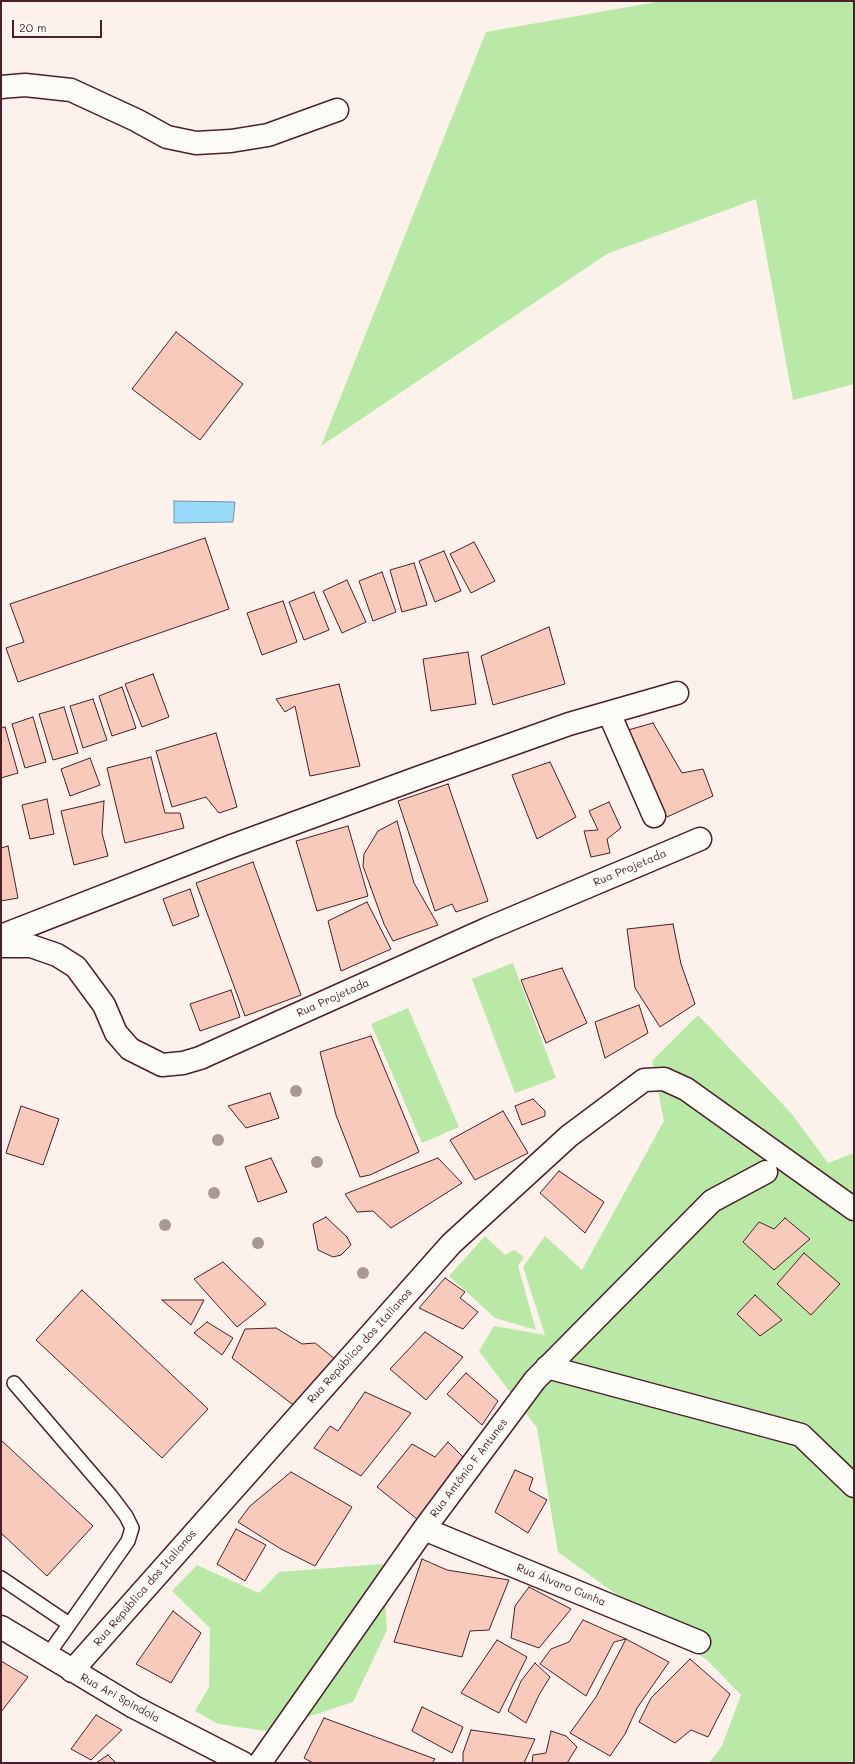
<!DOCTYPE html>
<html>
<head>
<meta charset="utf-8">
<style>
	body { margin:0 }
	#map { position:relative; width:855px; height:1764px; overflow:hidden; background:#fcf2eb; font-family:Mali,sans-serif }
	canvas { display:block }
	.frame { position:absolute; inset:0; border:2px solid #4a1f2b; pointer-events:none }
	.scale { position:absolute; left:12px; top:20px; width:90px; height:18px; box-sizing:border-box; border:2px solid #4a1f2b; border-top:0; padding-left:5px; font-size:12px; line-height:14px; white-space:nowrap; color:#4a1f2b; -webkit-text-stroke:3px #fdfcf7; paint-order:stroke }
</style>
</head>
<body>
<div id="map">
<canvas width="855" height="1764"></canvas>
<div class="frame"></div>
<div class="scale">20 m</div>
</div>
<script>
const ctx = document.querySelector('canvas').getContext('2d');
ctx.lineJoin = 'round';
function fillPath(path, color) { ctx.fillStyle = color; ctx.fill(path, 'evenodd'); }
const toPath = rows => new Path2D(rows.map(r => 'M' + r).join(''));
function stroke(path, color, width, dash) { ctx.strokeStyle = color; ctx.lineWidth = width; ctx.lineCap = dash ? 'butt' : 'round'; ctx.setLineDash(dash || []); ctx.stroke(path); }
function label(font, color, halo, rows, align = 'center') {
  ctx.font = font + ' Mali,sans-serif'; ctx.lineWidth = 3; ctx.setLineDash([]); ctx.textBaseline = 'middle'; ctx.strokeStyle = halo; ctx.fillStyle = color; for (const [text, x, y, turn = 0] of rows) {
    ctx.save(); ctx.translate(x, y); ctx.rotate((+turn || 0) * Math.PI / 180); ctx.textAlign = isNaN(turn) ? turn : align; if (halo) ctx.strokeText(text, 0, 0); ctx.fillText(text, 0, 0); ctx.restore();
  }
}
fillPath(toPath([
	[662,1,854,1,854,384,793,400,756,199,607,254,321,446,486,32],
	[513,963,556,1078,515,1093,472,979],
	[408,1008,459,1127,422,1143,371,1024],
	[698,1015,791,1113,828,1163,854,1153,854,1763,709,1763,722,1746,741,1695,708,1661,558,1552,537,1428,479,1351,494,1326,545,1335,523,1267,545,1236,582,1270,664,1121,652,1061],
	[485,1236,505,1255,514,1250,524,1257,518,1266,536,1330,495,1318,449,1276],
	[383,1564,387,1630,353,1702,266,1731,218,1724,195,1711,209,1687,210,1628,172,1591,197,1565,259,1593,279,1572]
]), '#b9e8a7');
const water = toPath([
	[174,501,235,502,233,522,174,523,174,501]
]);
fillPath(water, '#97daf9');
stroke(water, '#788fa7', 1);
const building = toPath([
	[176,332,243,384,200,440,132,389,176,332],
	[205,538,229,609,18,682,6,648,24,642,10,604,205,538],
	[474,542,495,581,471,593,450,554,474,542],
	[444,551,461,591,435,602,419,561,444,551],
	[414,563,427,605,402,612,390,570,414,563],
	[382,572,396,612,373,621,359,581,382,572],
	[347,580,366,622,342,633,323,591,347,580],
	[314,592,329,630,304,640,289,602,314,592],
	[283,601,297,642,262,655,247,613,283,601],
	[549,627,565,684,493,705,481,656,549,627],
	[468,652,476,704,431,711,423,659,468,652],
	[153,674,169,717,142,727,125,684,153,674],
	[339,684,360,766,310,776,295,706,285,712,276,699,339,684],
	[122,687,136,728,112,736,99,696,122,687],
	[93,699,107,740,83,748,70,706,93,699],
	[64,707,78,753,53,760,39,714,64,707],
	[33,717,46,762,25,768,12,724,33,717],
	[653,723,682,773,703,769,713,796,667,817,621,732,653,723],
	[5,727,18,773,1,778,1,728,5,727],
	[216,733,237,807,219,813,206,797,172,807,156,751,216,733],
	[151,757,165,813,180,813,184,828,125,843,107,768,151,757],
	[90,758,100,785,70,796,61,769,90,758],
	[550,762,576,817,537,839,512,775,550,762],
	[448,784,488,901,456,912,452,904,435,911,398,801,448,784],
	[47,799,54,834,30,839,22,805,47,799],
	[104,801,102,833,108,856,74,865,61,811,104,801],
	[609,802,621,828,607,839,610,853,591,857,584,831,598,830,589,811,609,802],
	[397,821,414,883,438,925,393,941,384,924,363,866,364,854,378,831,397,821],
	[348,826,368,896,317,911,296,841,348,826],
	[8,846,18,898,1,901,1,848,8,846],
	[253,862,301,995,245,1016,196,883,253,862],
	[190,889,199,916,173,926,163,899,190,889],
	[367,902,391,949,341,971,328,921,367,902],
	[673,924,681,964,695,1004,660,1027,635,988,627,929,673,924],
	[562,968,587,1023,546,1043,521,980,562,968],
	[231,990,240,1017,200,1031,190,1004,231,990],
	[639,1005,648,1033,605,1058,595,1022,639,1005],
	[371,1036,419,1152,370,1175,360,1177,336,1115,320,1052,371,1036],
	[270,1093,279,1118,246,1128,228,1106,270,1093],
	[533,1099,545,1111,545,1116,522,1125,515,1106,533,1099],
	[21,1106,59,1119,43,1165,6,1153,21,1106],
	[503,1111,528,1153,475,1180,450,1140,503,1111],
	[271,1158,287,1192,258,1202,245,1167,271,1158],
	[438,1158,462,1183,391,1228,373,1211,357,1212,345,1194,438,1158],
	[559,1171,604,1202,585,1233,540,1193,559,1171],
	[326,1217,347,1237,351,1245,341,1255,333,1257,318,1250,313,1224,326,1217],
	[785,1218,810,1239,774,1270,743,1242,759,1222,774,1229,785,1218],
	[804,1253,840,1284,811,1315,777,1284,804,1253],
	[223,1262,266,1304,237,1327,194,1279,223,1262],
	[445,1278,465,1292,460,1298,478,1312,463,1329,419,1308,445,1278],
	[82,1290,208,1409,162,1458,36,1340,82,1290],
	[755,1295,782,1320,760,1336,737,1314,755,1295],
	[162,1300,204,1300,191,1325,162,1300],
	[207,1322,233,1338,222,1355,194,1333,207,1322],
	[276,1328,302,1344,315,1343,335,1359,296,1407,232,1358,245,1329,276,1328],
	[425,1332,463,1357,426,1400,390,1369,425,1332],
	[466,1373,498,1401,482,1425,447,1394,466,1373],
	[365,1392,411,1413,361,1476,314,1448,330,1426,338,1431,365,1392],
	[1,1440,93,1526,47,1576,1,1533,1,1440],
	[448,1442,466,1460,422,1523,377,1487,412,1444,435,1457,448,1442],
	[515,1470,533,1478,529,1490,547,1500,528,1533,495,1512,515,1470],
	[291,1472,352,1507,315,1566,281,1549,238,1522,250,1506,291,1472],
	[236,1529,266,1545,245,1581,217,1564,236,1529],
	[422,1559,447,1570,509,1580,489,1630,470,1631,462,1657,394,1642,422,1559],
	[529,1587,571,1609,539,1648,511,1638,515,1606,529,1587],
	[173,1611,201,1633,171,1683,136,1664,173,1611],
	[583,1620,626,1639,614,1642,586,1696,540,1664,551,1649,569,1642,583,1620],
	[626,1639,669,1662,637,1708,625,1734,610,1756,570,1733,596,1697,626,1639],
	[497,1640,527,1657,499,1713,461,1693,497,1640],
	[690,1659,730,1694,708,1737,691,1730,675,1743,639,1722,651,1698,690,1659],
	[1,1661,28,1677,1,1712,1,1661],
	[535,1663,550,1677,539,1695,526,1723,508,1711,521,1681,535,1663],
	[422,1707,463,1727,452,1753,412,1731,422,1707],
	[96,1715,122,1730,91,1760,71,1749,96,1715],
	[324,1718,435,1759,432,1763,313,1763,304,1758,324,1718],
	[471,1730,535,1739,524,1763,463,1763,463,1753,471,1730],
	[551,1731,566,1736,577,1747,567,1763,532,1763,533,1755,546,1753,551,1731],
	[108,1755,116,1763,96,1763,108,1755]
]);
fillPath(building, '#f8cabb');
stroke(building, '#4a1f2b', 1);
const service = toPath([
	[14,1383,111,1496,126,1516,132,1528,128,1541,47,1656],
	[1,1578,69,1624]
]);
const minor = toPath([
	[1,87,25,85,71,90,136,120,167,137,196,143,231,141,268,135,337,110],
	[609,713,654,816],
	[1,936,232,846,423,776,569,724,677,693],
	[1,946,31,946,57,955,76,967,104,1005,116,1033,130,1049,162,1065,183,1063,200,1058,487,929,700,839],
	[547,1367,801,1435,854,1486],
	[424,1529,699,1642],
	[1,1627,134,1707,243,1763],
	[72,1671,451,1244,569,1136,644,1080,664,1079,686,1089,854,1209],
	[260,1763,424,1529,535,1380,712,1201,766,1172]
]);
stroke(service, '#4a1f2b', 16);
stroke(minor, '#4a1f2b', 25);
stroke(service, '#fdfcf7', 13);
stroke(minor, '#fdfcf7', 22);
ctx.fillStyle = '#aa9992';
for (const [x, y] of [
	[296,1091],
	[218,1140],
	[317,1162],
	[214,1193],
	[165,1225],
	[258,1243],
	[363,1273]
]) { ctx.beginPath(); ctx.arc(x, y, 6, 0, 2 * Math.PI); ctx.fill(); }
label('11px', '#4a1f2b', '#fdfcf7', [
	["Rua Projetada",630,868,-23],
	["Rua Projetada",333,998,-24],
	["Rua República dos Italianos",360,1346,-48],
	["Rua Antônio F Antunes",469,1468,-53],
	["Rua Álvaro Cunha",561,1585,22],
	["Rua República dos Italianos",145,1588,-49],
	["Rua Ari Spindola",120,1698,29]
]);
</script>
</body>
</html>
